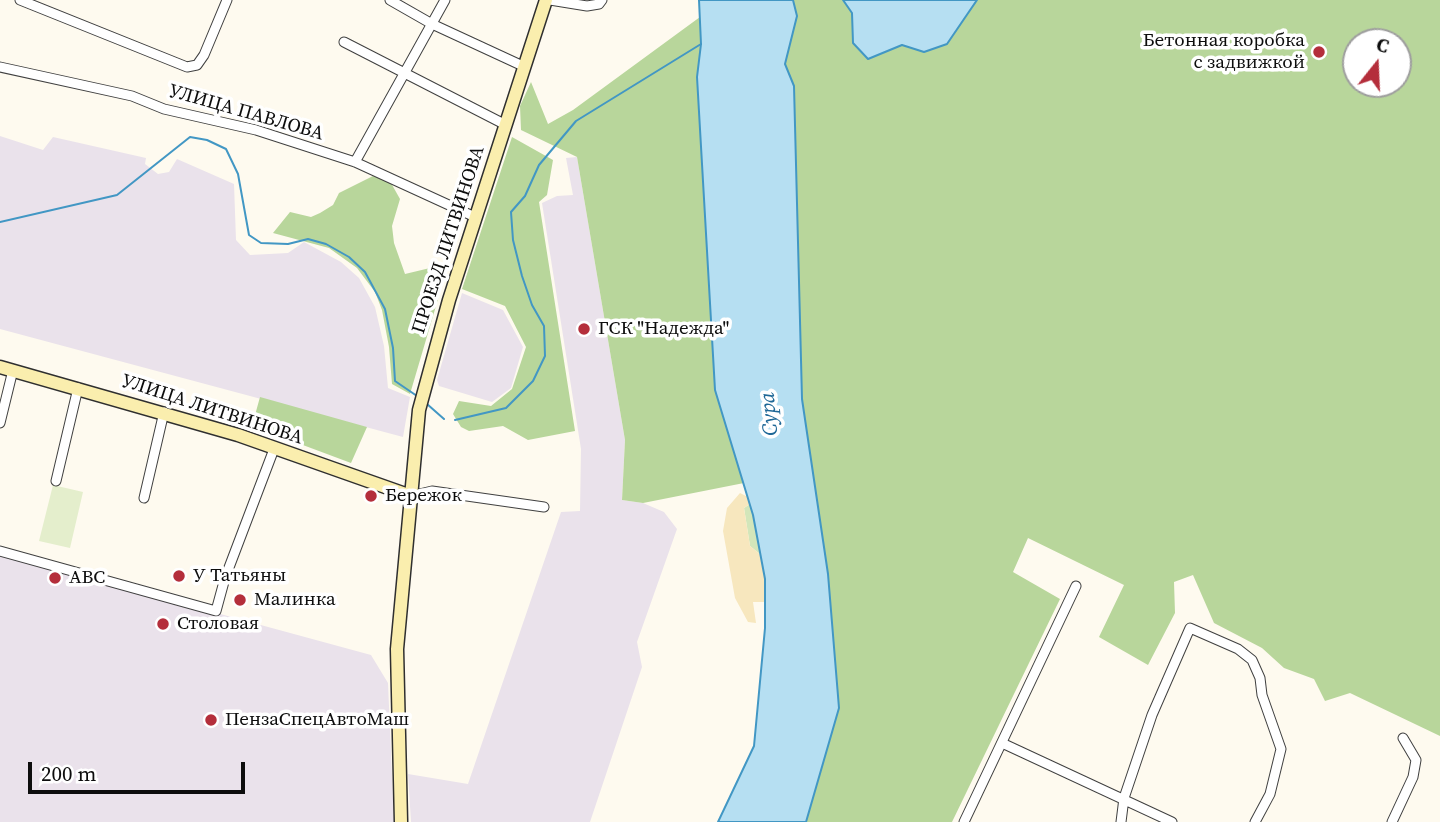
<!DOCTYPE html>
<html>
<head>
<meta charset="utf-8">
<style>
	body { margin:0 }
	#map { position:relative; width:1440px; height:822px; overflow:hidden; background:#fefaef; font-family:"Source Serif 4",serif }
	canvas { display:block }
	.north { position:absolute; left:1342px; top:28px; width:70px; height:70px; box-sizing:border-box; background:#fff; border:2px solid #9e9e9e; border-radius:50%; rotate:18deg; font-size:19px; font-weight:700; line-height:28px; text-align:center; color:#0d0d0d }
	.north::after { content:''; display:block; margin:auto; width:24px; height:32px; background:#b42e3b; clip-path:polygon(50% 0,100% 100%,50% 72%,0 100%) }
	.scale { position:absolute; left:28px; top:762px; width:217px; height:32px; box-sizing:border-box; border:4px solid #0d0d0d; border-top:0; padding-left:9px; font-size:21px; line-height:24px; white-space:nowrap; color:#0d0d0d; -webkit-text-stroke:5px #fff; paint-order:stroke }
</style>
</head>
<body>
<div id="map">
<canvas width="1440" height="822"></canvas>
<div class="north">С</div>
<div class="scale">200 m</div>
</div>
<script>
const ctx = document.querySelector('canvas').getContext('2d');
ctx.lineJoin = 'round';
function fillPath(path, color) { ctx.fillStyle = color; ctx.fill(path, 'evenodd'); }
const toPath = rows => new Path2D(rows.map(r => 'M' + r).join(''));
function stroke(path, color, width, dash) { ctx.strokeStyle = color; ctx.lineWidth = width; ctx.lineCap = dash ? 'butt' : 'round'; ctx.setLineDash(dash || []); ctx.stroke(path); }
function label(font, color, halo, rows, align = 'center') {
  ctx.font = font + ' "Source Serif 4",serif'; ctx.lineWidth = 7; ctx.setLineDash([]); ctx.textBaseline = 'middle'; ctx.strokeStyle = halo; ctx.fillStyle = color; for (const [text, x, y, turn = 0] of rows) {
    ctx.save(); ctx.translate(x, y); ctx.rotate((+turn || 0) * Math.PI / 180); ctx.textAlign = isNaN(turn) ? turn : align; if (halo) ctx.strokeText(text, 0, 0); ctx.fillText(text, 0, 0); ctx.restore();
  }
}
fillPath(toPath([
	[0,136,43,150,53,137,146,158,145,164,158,174,169,172,177,159,234,184,236,240,250,255,288,253,304,242,341,262,359,278,375,307,384,346,388,388,410,397,403,437,0,329],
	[577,157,625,440,622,500,643,503,664,512,677,529,637,642,642,667,590,822,411,822,408,774,468,784,561,512,580,511,581,449,542,203,557,196,573,195,566,158],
	[462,293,503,310,523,347,511,388,492,402,439,386,437,380],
	[0,554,371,655,388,683,394,822,0,822]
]), '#eae2eb');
fillPath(toPath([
	[750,504,753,515,761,555,750,546,744,508]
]), '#d3e6ba');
fillPath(toPath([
	[793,0,843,0,852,13,853,43,868,59,902,45,924,52,947,44,977,0,1440,0,1440,736,1350,693,1325,701,1314,679,1284,668,1262,648,1214,623,1193,575,1174,582,1175,613,1148,665,1099,637,1124,585,1028,538,1013,572,1060,599,952,822,806,822,839,708,828,574,802,399,794,86,785,64,797,16],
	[1356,42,1398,42,1398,84,1356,84],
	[700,17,701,44,697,77,715,390,744,483,643,503,622,500,625,440,577,157,521,130,520,106,531,82,548,124,573,110],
	[512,137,553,160,547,195,539,202,575,431,528,440,503,426,469,431,461,427,453,414,459,401,491,406,512,389,526,347,505,306,462,289],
	[373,176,391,183,400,199,392,226,394,243,405,274,430,268,441,289,410,394,392,384,389,347,382,310,375,292,357,268,329,248,273,233,290,212,311,217,320,213,333,205,339,193],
	[260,397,367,427,351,463,252,426]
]), '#b8d69b');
fillPath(toPath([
	[740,493,748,497,750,504,744,508,750,546,761,555,765,578,765,602,753,602,756,623,748,622,735,598,723,531,727,508]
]), '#f7e7be');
fillPath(toPath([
	[53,485,83,492,70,548,39,541]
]), '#e4eecc');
const water = toPath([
	[699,0,793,0,797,16,785,64,794,86,802,399,828,574,839,708,806,822,718,822,754,746,765,628,765,579,753,515,715,390,697,77,701,44,699,0],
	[843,0,977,0,947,44,924,52,902,45,868,59,853,43,852,13,843,0]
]);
fillPath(water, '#b6dff2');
stroke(water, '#4297c4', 2);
stroke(toPath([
	[0,222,117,195,190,137,207,140,226,149,238,174,249,235,261,243,288,244,308,239,326,244,349,257,365,272,385,309,393,348,395,381,417,396],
	[427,404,444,419],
	[455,420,506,408,533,381,545,356,544,326,532,305,522,276,513,240,511,212,525,196,539,165,576,121,701,44]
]), '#4297c4', 2);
const street = toPath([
	[20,0,187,67,197,65,204,55,227,0],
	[390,0,432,24,525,67],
	[550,0,587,6,599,4,602,0],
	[344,42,506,125],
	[0,67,132,96,164,109,256,130,355,162,475,217],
	[355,162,445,0],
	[0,423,13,370],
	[56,481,78,388],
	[411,496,432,491,544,507],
	[144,498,164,412],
	[0,551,216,611,225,578,274,449],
	[1002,743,1172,822],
	[964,822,1076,586],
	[1121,822,1124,798,1152,715,1190,628,1238,649,1252,660,1260,678,1262,695,1281,749,1270,794,1255,822],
	[1392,822,1413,777,1416,760,1403,738]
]);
const secondary = toPath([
	[0,367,238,435,411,496],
	[401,822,397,649,419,410,449,300,546,0]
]);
stroke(street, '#404040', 11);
stroke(secondary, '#2f2f2f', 15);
stroke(street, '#fff', 9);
stroke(secondary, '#faeeae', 12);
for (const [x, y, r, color] of [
	[1319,52,7,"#b42e3b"],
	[584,329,7,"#b42e3b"],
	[371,496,7,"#b42e3b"],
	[179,576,7,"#b42e3b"],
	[55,578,7,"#b42e3b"],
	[240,600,7,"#b42e3b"],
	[163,624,7,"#b42e3b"],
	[211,720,7,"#b42e3b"]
]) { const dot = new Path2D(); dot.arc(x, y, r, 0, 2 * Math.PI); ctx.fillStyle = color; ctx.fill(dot); stroke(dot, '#fff', 2.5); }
label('19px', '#0d0d0d', '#fff', [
	["Бетонная коробка",1305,41,"right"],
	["с задвижкой",1305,63,"right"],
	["ГСК \"Надежда\"",598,329],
	["Бережок",385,496],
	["У Татьяны",193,576],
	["ABC",69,578],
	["Малинка",254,600],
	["Столовая",177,624],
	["ПензаСпецАвтоМаш",225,720]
], 'left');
label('19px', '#0d0d0d', '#fff', [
	["УЛИЦА ПАВЛОВА",246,113,16],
	["ПРОЕЗД ЛИТВИНОВА",449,240,-72],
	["УЛИЦА ЛИТВИНОВА",212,410,18]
]);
label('italic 21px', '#1f6897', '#fff', [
	["Сура",770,414,-95]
]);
</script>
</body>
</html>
